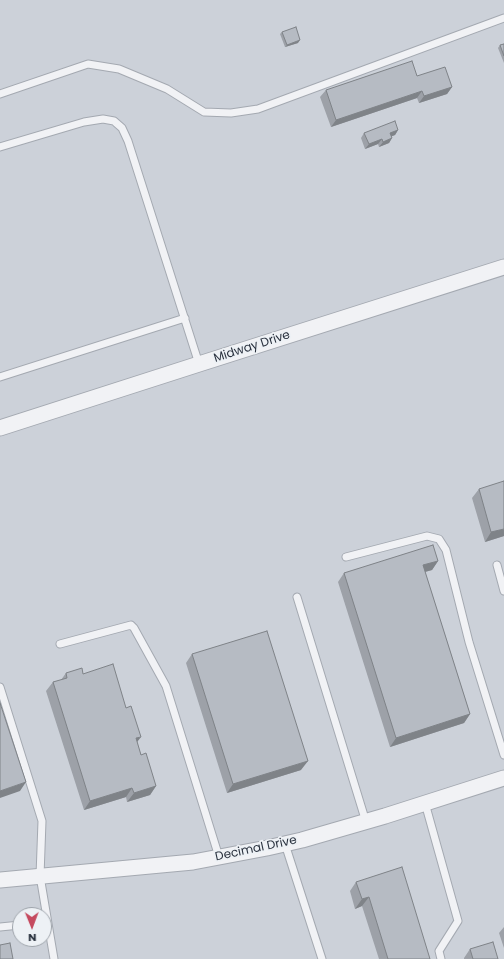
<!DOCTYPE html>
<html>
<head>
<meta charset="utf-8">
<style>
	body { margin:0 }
	#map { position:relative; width:504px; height:959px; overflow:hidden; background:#dee2e7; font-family:Poppins,sans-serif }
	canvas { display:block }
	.north { position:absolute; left:12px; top:907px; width:40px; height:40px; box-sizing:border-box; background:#edf1f5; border:1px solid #9ea4ab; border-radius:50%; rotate:179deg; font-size:11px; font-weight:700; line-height:16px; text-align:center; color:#28303d }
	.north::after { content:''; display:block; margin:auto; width:14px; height:18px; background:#c54a5f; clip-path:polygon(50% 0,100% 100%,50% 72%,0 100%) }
</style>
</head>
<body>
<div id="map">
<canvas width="504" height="959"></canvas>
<div class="north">N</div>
</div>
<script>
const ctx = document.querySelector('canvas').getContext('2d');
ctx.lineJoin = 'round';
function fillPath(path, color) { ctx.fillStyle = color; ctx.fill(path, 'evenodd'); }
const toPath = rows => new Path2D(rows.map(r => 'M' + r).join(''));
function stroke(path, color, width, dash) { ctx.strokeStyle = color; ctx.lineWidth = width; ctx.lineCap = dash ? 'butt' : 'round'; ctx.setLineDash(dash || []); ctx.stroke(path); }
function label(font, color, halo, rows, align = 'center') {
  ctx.font = font + ' Poppins,sans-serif'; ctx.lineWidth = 3.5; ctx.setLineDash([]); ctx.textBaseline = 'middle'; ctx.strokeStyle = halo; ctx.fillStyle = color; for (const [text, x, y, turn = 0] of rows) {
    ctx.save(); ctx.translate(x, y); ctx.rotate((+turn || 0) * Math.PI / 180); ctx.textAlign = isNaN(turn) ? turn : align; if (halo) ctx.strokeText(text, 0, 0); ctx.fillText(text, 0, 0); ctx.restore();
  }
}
fillPath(toPath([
	[0,0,504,0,504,959,0,959],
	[20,915,44,915,44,939,20,939]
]), '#ccd1d9');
const lane = toPath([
	[0,94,88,64,119,69,167,89,204,112,231,113,258,109,504,18],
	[0,147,84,122,103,119,114,121,122,128,128,141,199,364],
	[0,377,185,318],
	[346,557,427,536,439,539,446,550,469,642,504,755],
	[497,565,504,591],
	[297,597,366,822],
	[60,644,131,625,134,628,166,686,219,857],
	[0,687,42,821,40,876,54,959],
	[425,803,458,921,439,951,441,959],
	[285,844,322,959],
	[0,927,20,925]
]);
const street = toPath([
	[0,428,199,364,504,267],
	[0,880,193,862,267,848,302,840,385,816,504,778]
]);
stroke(lane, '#a4a9b1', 9);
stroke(street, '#a4a9b1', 17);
stroke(lane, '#f1f2f5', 7);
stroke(street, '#f1f2f5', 15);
fillPath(toPath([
	[282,32,298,43,285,47,280,34],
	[504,44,504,63,498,48,500,45],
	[417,76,452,87,447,94,419,103,417,98,331,127,320,97,326,90],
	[398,130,395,135,392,136,392,138,389,143,379,147,378,144,365,149,361,138,364,133],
	[479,489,504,536,485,542,472,498],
	[438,561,432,570,425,572,470,714,464,723,390,747,338,582,344,573],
	[192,654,301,770,227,793,186,663],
	[66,673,83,674,137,742,141,755,156,786,150,795,127,802,126,797,84,810,46,691,53,682,61,680],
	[356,882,430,959,379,959,362,906,355,909,350,891],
	[504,927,504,948,499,933],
	[470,949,498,959,464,959,464,958]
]), '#9da1a8');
fillPath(toPath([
	[300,40,298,43,285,47,287,45],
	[452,87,447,94,419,103,424,96],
	[422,91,417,98,331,127,336,120],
	[398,130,395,135,387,138,390,133],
	[392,138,389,143,379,147,383,142],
	[382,139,378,144,365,149,369,144],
	[504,529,504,536,485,542,491,532],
	[438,561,432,570,417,574,423,565],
	[470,714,464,723,390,747,396,738],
	[141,737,134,746,136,738],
	[308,761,301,770,227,793,233,784],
	[26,782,20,791,0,798,0,791],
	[156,786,150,795,127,802,134,793],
	[132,788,126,797,84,810,90,801],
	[369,897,362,906,355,909,362,899]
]), '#7f8388');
const building = toPath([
	[296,27,300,40,287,45,282,32,296,27],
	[504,44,504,56,500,45,504,44],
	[412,61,417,76,445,67,452,87,424,96,422,91,336,120,326,90,412,61],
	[395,121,398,130,390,133,392,138,383,142,382,139,369,144,364,133,395,121],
	[504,481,504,529,491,532,479,489,504,481],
	[433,545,438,561,423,565,470,714,396,738,344,573,433,545],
	[267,631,308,761,233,784,192,654,267,631],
	[113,664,126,708,131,706,141,737,136,738,141,755,146,753,156,786,134,793,132,788,90,801,53,682,67,678,66,673,82,668,83,674,113,664],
	[0,703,26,782,0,791,0,703],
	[402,867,430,959,388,959,369,897,362,899,356,882,402,867],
	[493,942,498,959,473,959,470,949,493,942],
	[10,943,13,959,0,959,0,945,10,943]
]);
fillPath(building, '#b6bbc3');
stroke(building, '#7f8388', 1);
label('12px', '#28303d', '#edf1f5', [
	["Midway Drive",252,347,-18],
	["Decimal Drive",256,849,-12]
]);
</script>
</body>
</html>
